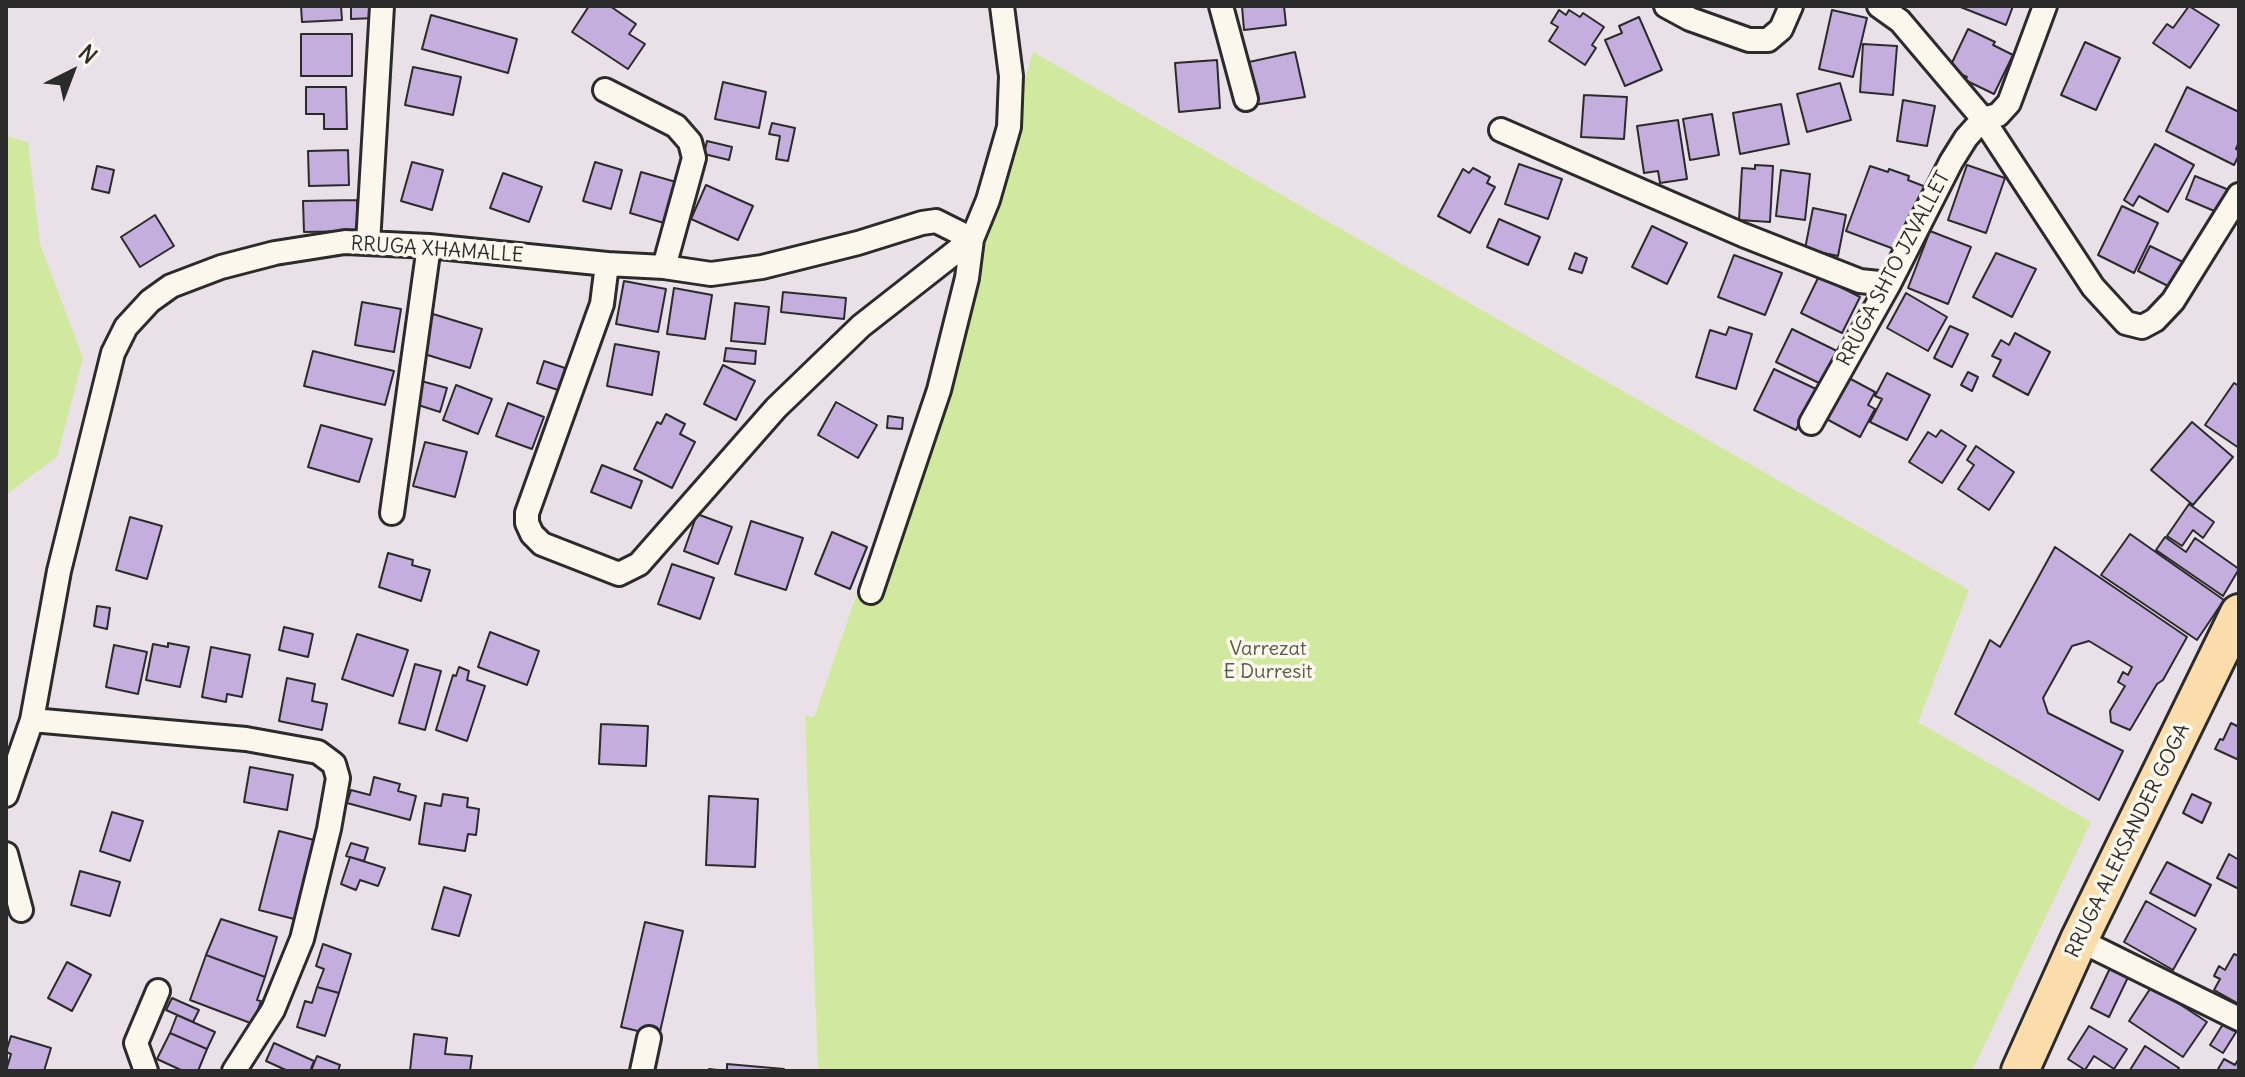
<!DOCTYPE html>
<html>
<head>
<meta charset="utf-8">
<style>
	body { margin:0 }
	#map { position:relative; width:2245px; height:1077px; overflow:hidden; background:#eae1e8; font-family:Delius,sans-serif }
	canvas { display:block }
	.frame { position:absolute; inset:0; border:8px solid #2b2b2b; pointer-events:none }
	.north { position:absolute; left:32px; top:32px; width:80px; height:80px; -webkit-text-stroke:6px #fbf7ec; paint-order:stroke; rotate:42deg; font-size:22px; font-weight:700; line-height:32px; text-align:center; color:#2b2b2b }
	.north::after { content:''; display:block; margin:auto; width:28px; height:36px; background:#2b2b2b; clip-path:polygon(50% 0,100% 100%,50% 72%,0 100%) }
</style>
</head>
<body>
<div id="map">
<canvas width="2245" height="1077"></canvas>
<div class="frame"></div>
<div class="north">N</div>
</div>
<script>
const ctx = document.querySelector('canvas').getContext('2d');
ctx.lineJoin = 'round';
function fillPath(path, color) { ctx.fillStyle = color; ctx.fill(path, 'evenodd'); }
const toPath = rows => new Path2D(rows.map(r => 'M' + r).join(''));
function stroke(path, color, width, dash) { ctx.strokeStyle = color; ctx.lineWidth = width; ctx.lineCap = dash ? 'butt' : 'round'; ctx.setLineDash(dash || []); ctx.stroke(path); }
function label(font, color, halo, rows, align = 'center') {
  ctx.font = font + ' Delius,sans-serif'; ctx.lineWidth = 7; ctx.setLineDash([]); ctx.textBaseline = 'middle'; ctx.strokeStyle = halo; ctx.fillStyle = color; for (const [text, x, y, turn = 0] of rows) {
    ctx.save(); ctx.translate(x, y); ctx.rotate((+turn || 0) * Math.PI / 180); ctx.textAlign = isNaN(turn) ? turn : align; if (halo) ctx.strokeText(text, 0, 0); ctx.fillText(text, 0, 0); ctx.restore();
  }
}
fillPath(toPath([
	[1033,52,1969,590,1918,722,2091,822,1972,1071,818,1071,805,715,814,718,978,243],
	[6,136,28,142,40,244,83,358,57,457,6,495]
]), '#d0e99f');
const building = toPath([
	[301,6,341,6,342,20,302,22,301,6],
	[351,6,375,6,376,18,351,19,351,6],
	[589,6,610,6,636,24,629,34,645,44,628,69,572,32,589,6],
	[1242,6,1284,6,1286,25,1244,30,1242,6],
	[1958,6,2013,6,2006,25,1958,6],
	[2189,6,2219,25,2190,68,2153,43,2167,24,2173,28,2189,6],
	[1559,10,1566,15,1569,10,1580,17,1583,13,1604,27,1592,45,1596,48,1585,65,1549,41,1558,27,1551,23,1559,10],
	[1832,10,1867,18,1853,77,1819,69,1832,10],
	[431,15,517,39,508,73,422,49,431,15],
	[1639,17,1662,70,1625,86,1605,40,1622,33,1619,26,1639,17],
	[1968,29,1995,42,1993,45,2013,55,1994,94,1965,80,1967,77,1949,69,1968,29],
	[301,34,352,34,352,76,301,76,301,34],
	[2085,42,2120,58,2096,110,2061,95,2085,42],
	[1863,44,1897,46,1893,95,1860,92,1863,44],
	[1295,52,1305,97,1254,105,1249,86,1254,85,1249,62,1295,52],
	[1217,60,1220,108,1179,112,1175,63,1217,60],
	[413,67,461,77,453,115,405,105,413,67],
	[723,82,766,92,759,128,715,119,723,82],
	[1840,83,1851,120,1807,132,1797,94,1840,83],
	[306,87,346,87,347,129,324,129,324,114,306,114,306,87],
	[2187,87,2239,112,2239,142,2236,149,2239,150,2239,155,2234,165,2166,131,2187,87],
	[1584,95,1627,97,1624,139,1581,137,1584,95],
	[1903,100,1935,106,1927,146,1897,141,1903,100],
	[1781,104,1789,144,1740,154,1733,113,1781,104],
	[1712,114,1719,155,1690,160,1683,119,1712,114],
	[1678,120,1687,179,1660,183,1658,171,1644,173,1637,126,1678,120],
	[772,123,795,128,788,161,776,159,780,136,769,134,772,123],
	[707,141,732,147,729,160,704,154,707,141],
	[2155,144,2194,165,2168,212,2139,196,2133,206,2124,200,2155,144],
	[348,150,349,185,309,186,308,151,348,150],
	[412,162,443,170,432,210,401,201,412,162],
	[595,162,622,170,611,209,583,201,595,162],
	[1519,164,1562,179,1548,219,1505,204,1519,164],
	[1755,165,1773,166,1770,222,1739,220,1742,168,1755,169,1755,165],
	[1967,165,2005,178,1986,233,1948,220,1967,165],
	[97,166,114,170,109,193,92,189,97,166],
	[1870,166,1888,172,1889,169,1909,176,1908,180,1926,187,1902,252,1846,231,1870,166],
	[1473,168,1490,177,1487,183,1495,187,1470,233,1438,216,1463,169,1469,173,1473,168],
	[1781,170,1810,174,1805,220,1776,216,1781,170],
	[641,172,676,182,664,223,630,213,641,172],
	[503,173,542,187,529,222,490,208,503,173],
	[2195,176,2229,190,2219,213,2186,199,2195,176],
	[706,185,753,206,738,240,691,219,706,185],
	[357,200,358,231,304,232,303,201,357,200],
	[2122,206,2158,223,2134,273,2098,255,2122,206],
	[1813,208,1846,215,1838,256,1805,249,1813,208],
	[155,215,174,246,140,267,121,237,155,215],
	[1499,219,1540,237,1528,265,1487,247,1499,219],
	[1652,226,1687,243,1667,284,1632,267,1652,226],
	[1930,231,1971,247,1948,304,1908,288,1930,231],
	[2150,246,2183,262,2170,287,2138,271,2150,246],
	[1575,253,1587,258,1582,273,1569,269,1575,253],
	[1996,253,2036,269,2012,317,1973,297,1996,253],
	[1734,255,1782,273,1765,315,1718,297,1734,255],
	[1819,276,1860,297,1842,333,1801,313,1819,276],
	[624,281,666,289,658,332,616,324,624,281],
	[674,288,712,295,705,339,667,334,674,288],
	[783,292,846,298,844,319,781,312,783,292],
	[1906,293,1947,317,1928,351,1887,328,1906,293],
	[362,302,401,309,394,352,355,345,362,302],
	[735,303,769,307,765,344,731,341,735,303],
	[433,314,482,329,470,368,421,353,433,314],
	[1950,326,1968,334,1952,367,1934,358,1950,326],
	[1729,327,1752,334,1736,389,1696,377,1710,330,1726,335,1729,327],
	[1792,329,1837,351,1821,384,1776,362,1792,329],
	[2015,333,2050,352,2028,395,1993,376,2001,360,1992,356,2001,340,2009,345,2015,333],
	[615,344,659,352,652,395,607,386,615,344],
	[726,348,756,351,755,364,724,361,726,348],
	[313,351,394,371,385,405,304,386,313,351],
	[544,361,565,368,558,390,537,383,544,361],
	[723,365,755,381,736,420,704,404,723,365],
	[1774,369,1816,389,1796,430,1754,410,1774,369],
	[1968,372,1978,377,1972,391,1961,385,1968,372],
	[1887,373,1930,395,1907,440,1870,422,1882,399,1875,396,1887,373],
	[1847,377,1875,392,1868,405,1875,409,1860,437,1821,416,1847,377],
	[421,381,447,388,440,412,415,404,421,381],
	[2234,383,2239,386,2239,448,2205,425,2234,383],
	[456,385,492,399,478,434,443,420,456,385],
	[836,402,877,425,858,458,818,435,836,402],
	[508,403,544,417,532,449,496,436,508,403],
	[666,414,685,424,680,434,695,442,672,488,634,469,657,422,661,424,666,414],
	[888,416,903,418,902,429,887,428,888,416],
	[2192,422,2233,457,2193,505,2151,470,2192,422],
	[321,425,372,439,359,482,308,467,321,425],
	[1941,430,1966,446,1942,483,1909,462,1928,432,1936,437,1941,430],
	[425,442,467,452,455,497,413,486,425,442],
	[1976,446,2014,472,1989,510,1958,489,1974,465,1967,460,1976,446],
	[602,465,642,481,631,508,591,492,602,465],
	[2189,504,2214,522,2203,538,2193,530,2182,546,2167,536,2189,504],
	[697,514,732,527,718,564,684,551,697,514],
	[130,517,162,526,147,579,116,570,130,517],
	[751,521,803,538,786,590,735,574,751,521],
	[832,532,867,547,850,589,815,574,832,532],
	[2130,534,2224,600,2197,640,2101,575,2130,534],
	[2165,537,2186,552,2195,538,2239,569,2223,596,2156,550,2165,537],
	[2055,547,2187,637,2163,680,2157,684,2130,730,2111,722,2110,711,2125,686,2118,682,2123,672,2128,675,2132,667,2089,641,2072,646,2043,698,2048,713,2123,751,2099,800,1955,714,1990,640,2000,647,2055,547],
	[388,553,413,560,412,565,430,570,421,601,379,587,388,553],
	[672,564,714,578,700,619,658,604,672,564],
	[97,606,110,608,107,629,94,626,97,606],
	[284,627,313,634,308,657,279,650,284,627],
	[490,632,539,651,527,685,478,667,490,632],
	[357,634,408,650,393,696,342,679,357,634],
	[168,643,189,647,180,687,146,680,153,644,168,647,168,643],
	[114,645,147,652,138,694,106,687,114,645],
	[211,647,250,655,242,697,227,694,226,702,202,697,211,647],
	[415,664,441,671,425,730,399,723,415,664],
	[459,667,469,671,467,680,485,686,467,741,436,730,453,675,456,676,459,667],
	[287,678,315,684,312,701,327,704,322,730,279,721,287,678],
	[2231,723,2237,726,2239,723,2239,760,2215,749,2220,739,2223,740,2231,723],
	[601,724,648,726,646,766,599,764,601,724],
	[250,767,293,775,287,810,244,802,250,767],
	[374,777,400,784,398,791,416,796,410,820,347,803,351,790,370,795,374,777],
	[443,794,468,798,467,807,479,809,476,835,468,834,465,851,419,844,425,803,441,806,443,794],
	[2192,794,2211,803,2202,823,2183,813,2192,794],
	[709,796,758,799,755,867,706,865,709,796],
	[112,812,143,821,130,861,100,851,112,812],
	[279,831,318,841,298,920,259,910,279,831],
	[351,843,368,848,364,861,346,856,351,843],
	[2229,854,2239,860,2239,889,2217,878,2229,854],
	[350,857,385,868,378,886,360,880,356,890,341,884,350,857],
	[2167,862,2211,885,2195,916,2150,893,2167,862],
	[80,871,120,882,110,916,71,905,80,871],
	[444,887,471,895,459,936,432,929,444,887],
	[2146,901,2196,929,2173,970,2124,942,2146,901],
	[221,919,277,937,265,977,206,955,221,919],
	[645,922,683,931,659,1036,621,1027,645,922],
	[323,944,351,954,339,993,317,987,324,969,316,966,323,944],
	[2234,954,2239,956,2239,1004,2214,990,2220,979,2214,976,2219,966,2225,970,2234,954],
	[206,955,265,977,257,1000,261,1001,253,1024,190,1000,206,955],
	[67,962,91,975,72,1011,48,998,67,962],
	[2113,962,2131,971,2109,1017,2091,1008,2113,962],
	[2152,986,2207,1022,2183,1057,2129,1021,2152,986],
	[317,987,339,993,325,1036,297,1027,305,1001,312,1003,317,987],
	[172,998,199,1010,193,1022,166,1010,172,998],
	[177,1015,215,1032,207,1049,170,1033,177,1015],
	[2225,1021,2238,1029,2223,1053,2210,1045,2225,1021],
	[2089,1026,2127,1049,2114,1069,2094,1056,2085,1070,2068,1059,2089,1026],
	[170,1033,207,1049,198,1071,183,1071,157,1059,170,1033],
	[414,1034,447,1038,445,1054,472,1056,470,1071,410,1071,414,1034],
	[11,1036,51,1048,44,1071,6,1071,11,1054,6,1052,11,1036],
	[274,1043,314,1061,310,1071,288,1071,266,1061,274,1043],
	[2145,1046,2179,1068,2177,1071,2130,1070,2145,1046],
	[317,1056,340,1065,338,1071,311,1071,317,1056],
	[2239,1058,2239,1071,2217,1071,2224,1059,2235,1065,2239,1058],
	[727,1064,784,1069,784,1071,709,1071,709,1069,727,1071,727,1064]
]);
fillPath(building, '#c4aedd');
stroke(building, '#2b2b2b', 2);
const minor = toPath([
	[1221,6,1246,99],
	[1666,6,1690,19,1749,40,1768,40,1781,29,1791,6],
	[1879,6,1900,21,1983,119,2093,287,2126,323,2142,327,2155,320,2173,301,2239,195],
	[605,90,676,126,690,142,694,158,664,267],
	[1983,119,1998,115,2009,103,2045,6],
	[1501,130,1743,235,1860,281,1889,284],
	[368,243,382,6],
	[1811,423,1889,284,1951,162,1966,138,1983,119],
	[392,513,429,246],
	[871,592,939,390,967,278,972,239,988,200,1009,127,1011,76,1002,6],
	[32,720,246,739,318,752,334,764,338,778,329,829,302,939,273,1010,234,1071],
	[6,795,32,720,59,571,113,353,126,327,150,301,171,286,221,267,275,253,345,242,429,246,607,264,664,267,711,274,762,267,858,243,922,223,936,221,972,239,861,326,776,408,639,564,619,574,542,544,532,534,527,523,527,513,602,304,607,264],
	[6,854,21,910],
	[2079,940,2239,1019],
	[146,1071,136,1043,158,991],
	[642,1071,649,1038]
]);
const primary = toPath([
	[2020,1071,2079,940,2239,613]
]);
stroke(minor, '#2b2b2b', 28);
stroke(primary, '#2b2b2b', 42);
stroke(minor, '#fbf7ec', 22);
stroke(primary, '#fbddab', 36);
label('20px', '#2b2b2b', '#fbf7ec', [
	["RRUGA XHAMALLE",437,250,4],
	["RRUGA SHTO JZVALLET",1894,269,-62],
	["RRUGA ALEKSANDER GOGA",2128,841,-64]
]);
label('20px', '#545a48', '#fbf7ec', [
	["Varrezat",1268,649],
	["E Durresit",1268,672]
]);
</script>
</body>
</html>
